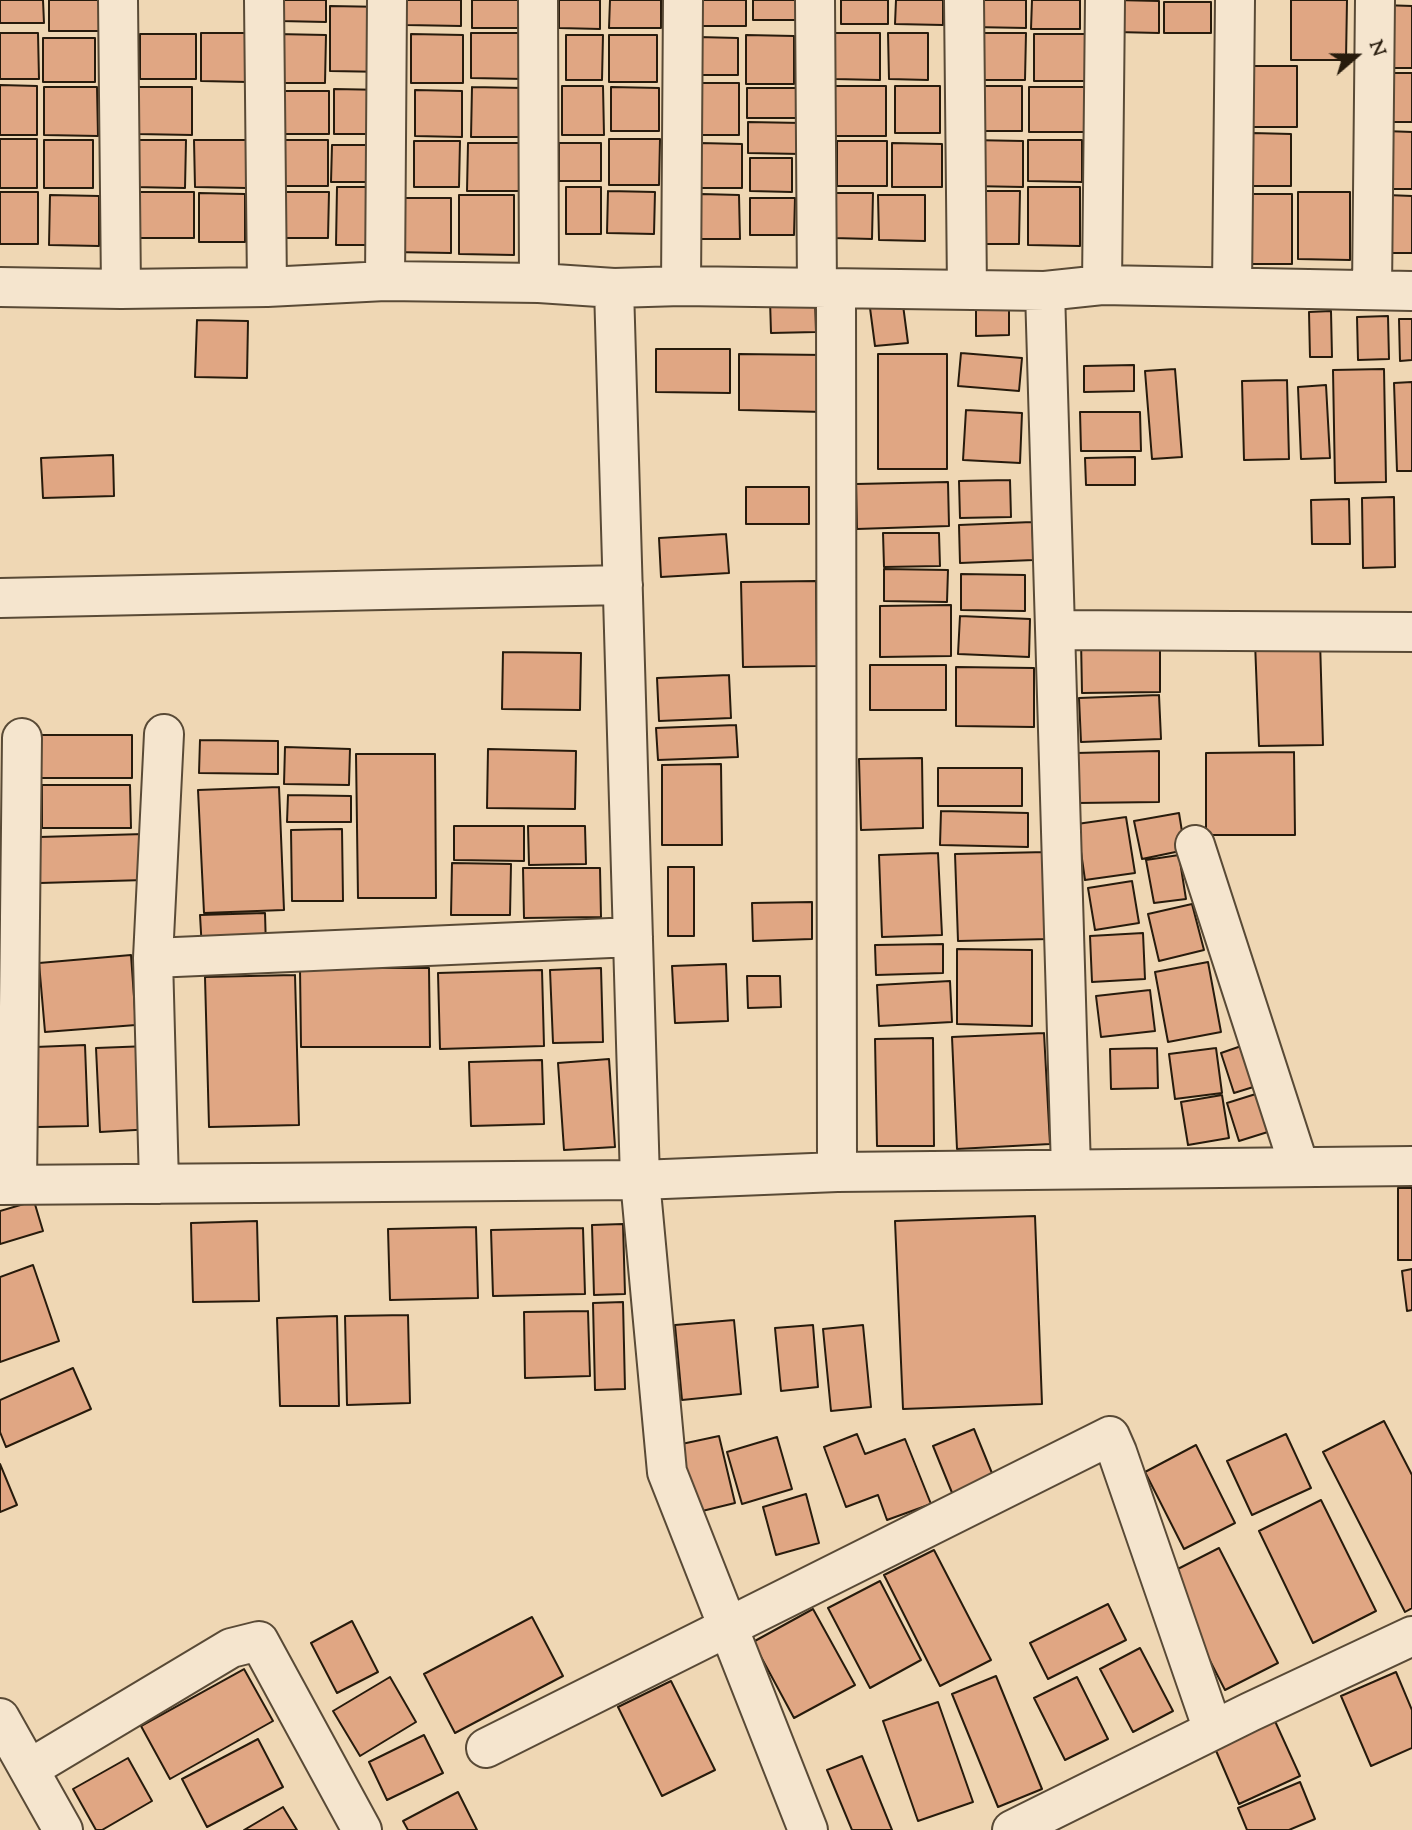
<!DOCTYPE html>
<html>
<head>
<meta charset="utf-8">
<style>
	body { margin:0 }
	#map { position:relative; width:1412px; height:1830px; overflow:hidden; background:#efd7b4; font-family:"Sorts Mill Goudy",serif }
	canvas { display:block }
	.north { position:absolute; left:1321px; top:21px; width:70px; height:70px; -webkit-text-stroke:5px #f5e5ce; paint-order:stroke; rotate:70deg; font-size:19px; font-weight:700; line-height:28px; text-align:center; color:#271b0c }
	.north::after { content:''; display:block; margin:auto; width:24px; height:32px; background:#271b0c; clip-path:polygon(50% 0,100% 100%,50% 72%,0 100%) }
</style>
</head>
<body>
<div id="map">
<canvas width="1412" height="1830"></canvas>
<div class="north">N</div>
</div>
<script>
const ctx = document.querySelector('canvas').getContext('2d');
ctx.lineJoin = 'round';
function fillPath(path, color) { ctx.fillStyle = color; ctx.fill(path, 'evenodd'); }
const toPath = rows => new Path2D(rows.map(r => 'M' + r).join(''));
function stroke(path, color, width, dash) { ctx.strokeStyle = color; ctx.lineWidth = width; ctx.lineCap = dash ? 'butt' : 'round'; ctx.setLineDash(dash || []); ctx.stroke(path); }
const building = toPath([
	[0,0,43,0,44,23,0,23,0,0],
	[49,0,101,0,101,31,49,31,49,0],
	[280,0,326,0,326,22,280,21,280,0],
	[406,0,461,0,461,26,406,25,406,0],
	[472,0,528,0,528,28,472,28,472,0],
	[559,0,600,0,600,29,559,28,559,0],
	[610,0,661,0,661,28,609,28,610,0],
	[699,0,746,0,746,26,699,26,699,0],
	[753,0,796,0,796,20,753,20,753,0],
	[841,0,888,0,888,24,841,24,841,0],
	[896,0,943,0,943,25,895,24,896,0],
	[972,0,1026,0,1026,28,972,27,972,0],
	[1032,0,1080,0,1080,29,1031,29,1032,0],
	[1116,0,1159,1,1159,33,1116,32,1116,0],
	[1291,0,1347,0,1346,60,1291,60,1291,0],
	[1164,2,1211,2,1211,33,1164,33,1164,2],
	[1382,5,1412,6,1412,68,1382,68,1382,5],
	[330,6,386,7,387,72,330,71,330,6],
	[0,33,38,33,39,79,0,79,0,33],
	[201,33,248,33,248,82,201,81,201,33],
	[471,33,525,33,525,79,471,78,471,33],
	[834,33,880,33,880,80,834,79,834,33],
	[888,33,928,33,928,80,889,79,888,33],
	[976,33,1026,33,1025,80,976,80,976,33],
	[140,34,196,34,196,79,140,79,140,34],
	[276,34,326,35,325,83,275,83,276,34],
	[411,34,463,35,463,83,411,83,411,34],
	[1034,34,1087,34,1087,81,1034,81,1034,34],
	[566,35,603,35,602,80,566,80,566,35],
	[609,35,657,35,657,82,609,82,609,35],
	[746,35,794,36,794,84,746,84,746,35],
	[698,37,738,38,738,75,698,75,698,37],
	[43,38,95,38,95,82,43,82,43,38],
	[1244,66,1297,66,1297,127,1244,127,1244,66],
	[1384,73,1412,73,1412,122,1384,122,1384,73],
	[698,83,739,83,739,135,698,135,698,83],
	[0,85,37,86,37,135,0,135,0,85],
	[562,86,603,86,604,135,562,135,562,86],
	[834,86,886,86,886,136,834,136,834,86],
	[895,86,940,86,940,133,895,133,895,86],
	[977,86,1022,86,1022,131,977,131,977,86],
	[44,87,97,87,98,136,44,135,44,87],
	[137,87,192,87,192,135,137,134,137,87],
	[472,87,524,88,524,137,471,137,472,87],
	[611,87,659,88,659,131,611,131,611,87],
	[1029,87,1086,87,1086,132,1029,132,1029,87],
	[747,88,799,88,799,118,747,118,747,88],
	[334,89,386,90,386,134,334,134,334,89],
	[415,90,462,91,462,137,415,136,415,90],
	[281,91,329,91,329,134,281,134,281,91],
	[748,122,802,123,801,154,748,153,748,122],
	[1385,131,1412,132,1412,189,1385,189,1385,131],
	[1252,133,1291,134,1291,186,1252,186,1252,133],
	[0,139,37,139,37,188,0,188,0,139],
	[609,139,660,139,659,185,609,185,609,139],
	[44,140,93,140,93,188,44,188,44,140],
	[134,140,186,140,185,188,134,187,134,140],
	[194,140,246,140,246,188,195,187,194,140],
	[282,140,328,140,328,186,282,186,282,140],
	[970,140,1023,141,1023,187,970,186,970,140],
	[1028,140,1082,140,1082,182,1028,181,1028,140],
	[414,141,460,141,459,187,414,187,414,141],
	[837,141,887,141,887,186,837,186,837,141],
	[468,143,521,143,521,191,467,191,468,143],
	[559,143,601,143,601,181,559,181,559,143],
	[700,143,742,144,742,188,700,188,700,143],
	[892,143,942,144,942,187,892,187,892,143],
	[332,145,381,145,381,182,331,182,332,145],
	[750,158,792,158,792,192,750,191,750,158],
	[337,187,383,187,382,245,336,245,337,187],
	[566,187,601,187,601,234,566,234,566,187],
	[1028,187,1080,187,1080,246,1028,245,1028,187],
	[608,191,655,192,654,234,607,233,608,191],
	[974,191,1020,191,1019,244,973,244,974,191],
	[0,192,38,192,38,244,0,244,0,192],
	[136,192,194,192,194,238,136,238,136,192],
	[282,192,329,192,328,238,283,238,282,192],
	[1298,192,1350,192,1350,260,1298,259,1298,192],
	[199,193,245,194,245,242,199,242,199,193],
	[833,193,873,193,872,239,833,238,833,193],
	[701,194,739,195,740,239,701,239,701,194],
	[1246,194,1292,194,1292,264,1246,264,1246,194],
	[50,195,99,196,99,246,49,245,50,195],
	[459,195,514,195,514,255,459,254,459,195],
	[878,195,925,195,925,241,879,240,878,195],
	[1387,195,1412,196,1412,253,1387,253,1387,195],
	[391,198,451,198,451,253,391,252,391,198],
	[750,198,795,198,794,235,750,235,750,198],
	[815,299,816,332,771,333,770,300,815,299],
	[1009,302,1009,335,976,336,976,303,1009,302],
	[903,305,908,343,875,346,870,308,903,305],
	[1331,311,1332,357,1310,357,1309,312,1331,311],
	[1388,316,1389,359,1358,360,1357,317,1388,316],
	[1399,319,1412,319,1412,360,1400,361,1399,319],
	[197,320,248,321,247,378,195,377,197,320],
	[656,349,730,349,730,393,656,392,656,349],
	[961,353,1022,358,1019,391,958,386,961,353],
	[739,354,825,355,824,412,739,410,739,354],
	[878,354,947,354,947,469,878,469,878,354],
	[1134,365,1134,391,1084,392,1084,366,1134,365],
	[1175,369,1182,457,1152,459,1145,371,1175,369],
	[1384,369,1386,482,1335,483,1333,370,1384,369],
	[1287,380,1289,459,1244,460,1242,381,1287,380],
	[1412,382,1412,471,1397,471,1394,383,1412,382],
	[1326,385,1330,458,1301,459,1298,387,1326,385],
	[966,410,1022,413,1020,463,963,460,966,410],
	[1080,412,1140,412,1141,451,1081,451,1080,412],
	[113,455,114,496,43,498,41,458,113,455],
	[1135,457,1135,485,1086,485,1085,458,1135,457],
	[1010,480,1011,517,960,518,959,481,1010,480],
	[948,482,949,526,857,529,856,484,948,482],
	[746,487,809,487,809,524,746,524,746,487],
	[1394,497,1395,567,1363,568,1362,498,1394,497],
	[1349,499,1350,544,1312,544,1311,500,1349,499],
	[1032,522,1034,560,960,563,959,525,1032,522],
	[883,533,939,533,940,566,884,567,883,533],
	[726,534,729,573,661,577,659,538,726,534],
	[884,569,948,570,947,602,884,601,884,569],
	[961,574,1025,575,1025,611,961,610,961,574],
	[816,581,817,666,743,667,741,582,816,581],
	[951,605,951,656,880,657,880,606,951,605],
	[960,616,1030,619,1029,657,958,654,960,616],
	[1081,639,1160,639,1160,692,1082,693,1081,639],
	[1320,640,1323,745,1259,746,1255,642,1320,640],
	[503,652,581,653,580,710,502,709,503,652],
	[870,665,946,665,946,710,870,710,870,665],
	[956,667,1034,668,1034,727,956,726,956,667],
	[729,675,731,718,659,721,657,678,729,675],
	[1159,695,1161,739,1081,742,1079,698,1159,695],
	[736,725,738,757,658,760,656,728,736,725],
	[36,735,132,735,132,778,36,778,36,735],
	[200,740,278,741,278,774,199,773,200,740],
	[285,747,350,749,349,785,284,784,285,747],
	[488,749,576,751,575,809,487,808,488,749],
	[1159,751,1159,802,1077,803,1076,753,1159,751],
	[1294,752,1295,835,1206,835,1206,753,1294,752],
	[356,754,435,754,436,898,358,898,356,754],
	[922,758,923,828,861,830,859,759,922,758],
	[721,764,722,845,662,845,662,765,721,764],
	[938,768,1022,768,1022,806,938,806,938,768],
	[42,785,130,785,131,828,42,828,42,785],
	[279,787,284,910,204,913,198,790,279,787],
	[288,795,351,796,351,822,287,822,288,795],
	[941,811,1028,813,1028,847,940,845,941,811],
	[1179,813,1185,850,1142,859,1134,821,1179,813],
	[1126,817,1135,873,1085,880,1077,824,1126,817],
	[454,826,524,826,524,861,454,860,454,826],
	[528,826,585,826,586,864,529,865,528,826],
	[342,829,343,901,292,901,291,830,342,829],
	[144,834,145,880,40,883,39,837,144,834],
	[1047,852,1050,939,958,941,955,854,1047,852],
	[938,853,942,935,882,937,879,855,938,853],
	[1179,855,1186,899,1154,903,1146,860,1179,855],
	[452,863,511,864,510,915,451,915,452,863],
	[668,867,694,867,694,936,668,936,668,867],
	[523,868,600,868,601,917,524,918,523,868],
	[1132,881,1139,923,1095,930,1088,888,1132,881],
	[812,902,812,939,753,941,752,903,812,902],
	[1192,904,1204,950,1159,961,1148,914,1192,904],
	[265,913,266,948,202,950,200,915,265,913],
	[1143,933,1145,979,1092,982,1090,936,1143,933],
	[943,944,943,973,876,975,875,945,943,944],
	[957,949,1032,950,1032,1026,957,1024,957,949],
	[131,955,136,1025,45,1032,39,963,131,955],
	[1208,962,1221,1032,1168,1042,1155,972,1208,962],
	[726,964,728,1021,675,1023,672,966,726,964],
	[300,968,429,968,430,1047,301,1047,300,968],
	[601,968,603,1042,553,1043,550,970,601,968],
	[542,970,544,1046,440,1049,438,973,542,970],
	[295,975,299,1125,209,1127,205,977,295,975],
	[747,976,780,976,781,1007,748,1008,747,976],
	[950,981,952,1022,879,1026,877,985,950,981],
	[1150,990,1155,1031,1101,1037,1096,996,1150,990],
	[1044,1033,1050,1144,957,1149,952,1037,1044,1033],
	[933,1038,934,1146,877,1146,875,1039,933,1038],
	[1250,1043,1263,1084,1234,1093,1221,1053,1250,1043],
	[85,1045,88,1126,37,1127,35,1047,85,1045],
	[149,1046,153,1129,100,1132,96,1048,149,1046],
	[1157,1048,1158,1088,1111,1089,1110,1049,1157,1048],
	[1216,1048,1222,1093,1175,1099,1169,1054,1216,1048],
	[609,1059,615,1147,564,1150,558,1063,609,1059],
	[542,1060,544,1124,471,1126,469,1062,542,1060],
	[1259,1093,1271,1131,1239,1141,1227,1103,1259,1093],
	[1222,1095,1229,1138,1188,1145,1181,1102,1222,1095],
	[1398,1188,1412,1188,1412,1260,1398,1260,1398,1188],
	[34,1201,43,1231,0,1244,0,1211,34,1201],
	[1035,1216,1042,1404,903,1409,895,1221,1035,1216],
	[257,1221,259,1301,193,1302,191,1223,257,1221],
	[623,1224,625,1294,594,1295,592,1225,623,1224],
	[476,1227,478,1298,390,1300,388,1229,476,1227],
	[583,1228,585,1294,493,1296,491,1230,583,1228],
	[33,1265,59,1341,0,1362,0,1277,33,1265],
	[1412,1269,1412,1310,1407,1311,1402,1271,1412,1269],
	[623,1302,625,1389,595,1390,593,1303,623,1302],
	[588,1311,590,1376,525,1378,524,1312,588,1311],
	[408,1315,410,1403,347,1405,345,1316,408,1315],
	[337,1316,339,1406,280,1406,277,1318,337,1316],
	[734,1320,741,1394,682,1400,675,1325,734,1320],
	[813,1325,818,1387,781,1391,775,1328,813,1325],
	[863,1325,871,1407,831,1411,823,1329,863,1325],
	[73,1368,91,1409,6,1447,0,1432,0,1400,73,1368],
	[1384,1421,1412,1475,1412,1608,1405,1612,1323,1452,1384,1421],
	[974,1429,996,1483,955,1500,933,1446,974,1429],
	[857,1434,865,1454,905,1439,931,1504,887,1520,878,1495,846,1507,824,1447,857,1434],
	[1286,1434,1311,1488,1252,1515,1227,1461,1286,1434],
	[719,1436,735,1503,694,1513,677,1445,719,1436],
	[777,1437,792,1489,742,1504,727,1452,777,1437],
	[1196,1445,1235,1523,1184,1549,1145,1472,1196,1445],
	[0,1464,17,1505,0,1512,0,1464],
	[806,1494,819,1543,776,1555,763,1507,806,1494],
	[1321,1500,1376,1611,1313,1643,1259,1531,1321,1500],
	[1219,1548,1278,1663,1225,1690,1166,1575,1219,1548],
	[934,1550,991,1660,940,1686,884,1575,934,1550],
	[880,1581,921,1660,870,1688,828,1608,880,1581],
	[1108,1604,1126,1640,1048,1679,1030,1643,1108,1604],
	[813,1609,855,1685,794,1718,753,1642,813,1609],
	[532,1617,563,1676,455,1733,424,1674,532,1617],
	[352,1621,378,1672,337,1693,311,1643,352,1621],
	[1140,1648,1173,1711,1133,1732,1100,1669,1140,1648],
	[244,1669,273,1721,170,1779,141,1726,244,1669],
	[1396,1672,1412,1710,1412,1748,1371,1766,1341,1696,1396,1672],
	[996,1676,1042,1789,998,1807,952,1694,996,1676],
	[390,1677,416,1722,360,1756,333,1711,390,1677],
	[1077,1677,1108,1739,1065,1760,1034,1698,1077,1677],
	[671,1681,715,1770,662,1796,618,1707,671,1681],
	[938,1702,973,1802,918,1821,883,1721,938,1702],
	[1274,1719,1300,1776,1239,1804,1214,1746,1274,1719],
	[424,1735,443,1773,387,1800,369,1762,424,1735],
	[258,1739,283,1787,207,1827,182,1779,258,1739],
	[862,1756,892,1830,852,1830,827,1770,862,1756],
	[128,1758,152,1801,102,1830,96,1830,73,1789,128,1758],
	[1300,1782,1315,1819,1289,1830,1247,1830,1238,1808,1300,1782],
	[458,1792,477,1830,408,1830,403,1821,458,1792],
	[283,1807,297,1830,244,1830,283,1807]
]);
fillPath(building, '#e0a683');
stroke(building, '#271b0c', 2);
const minor = toPath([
	[118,0,121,289],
	[264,0,267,287],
	[538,0,539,283],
	[815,0,817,288],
	[964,0,967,289],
	[385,281,387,0],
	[1102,285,1105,0],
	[681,286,683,0],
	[0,287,121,289,267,287,385,281,539,283,614,288,681,286,1045,291,1102,285,1412,291],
	[1232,287,1235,0],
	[614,288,640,1180,667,1472,808,1830],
	[836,289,837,1172],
	[1372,290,1375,0],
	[1045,291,1071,1169],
	[0,598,623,585],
	[1055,630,1412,632],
	[1195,845,1299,1166],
	[153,958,633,937],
	[159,1184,153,958,164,734],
	[0,1185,640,1180,837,1172,1412,1166],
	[17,1185,22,738],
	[0,1718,63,1830],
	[486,1748,1110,1436,1117,1452,1213,1730],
	[29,1769,231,1648,259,1641,362,1830],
	[1012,1830,1250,1712,1412,1636]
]);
stroke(minor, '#594a36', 42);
stroke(minor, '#f5e5ce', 38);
</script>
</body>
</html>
